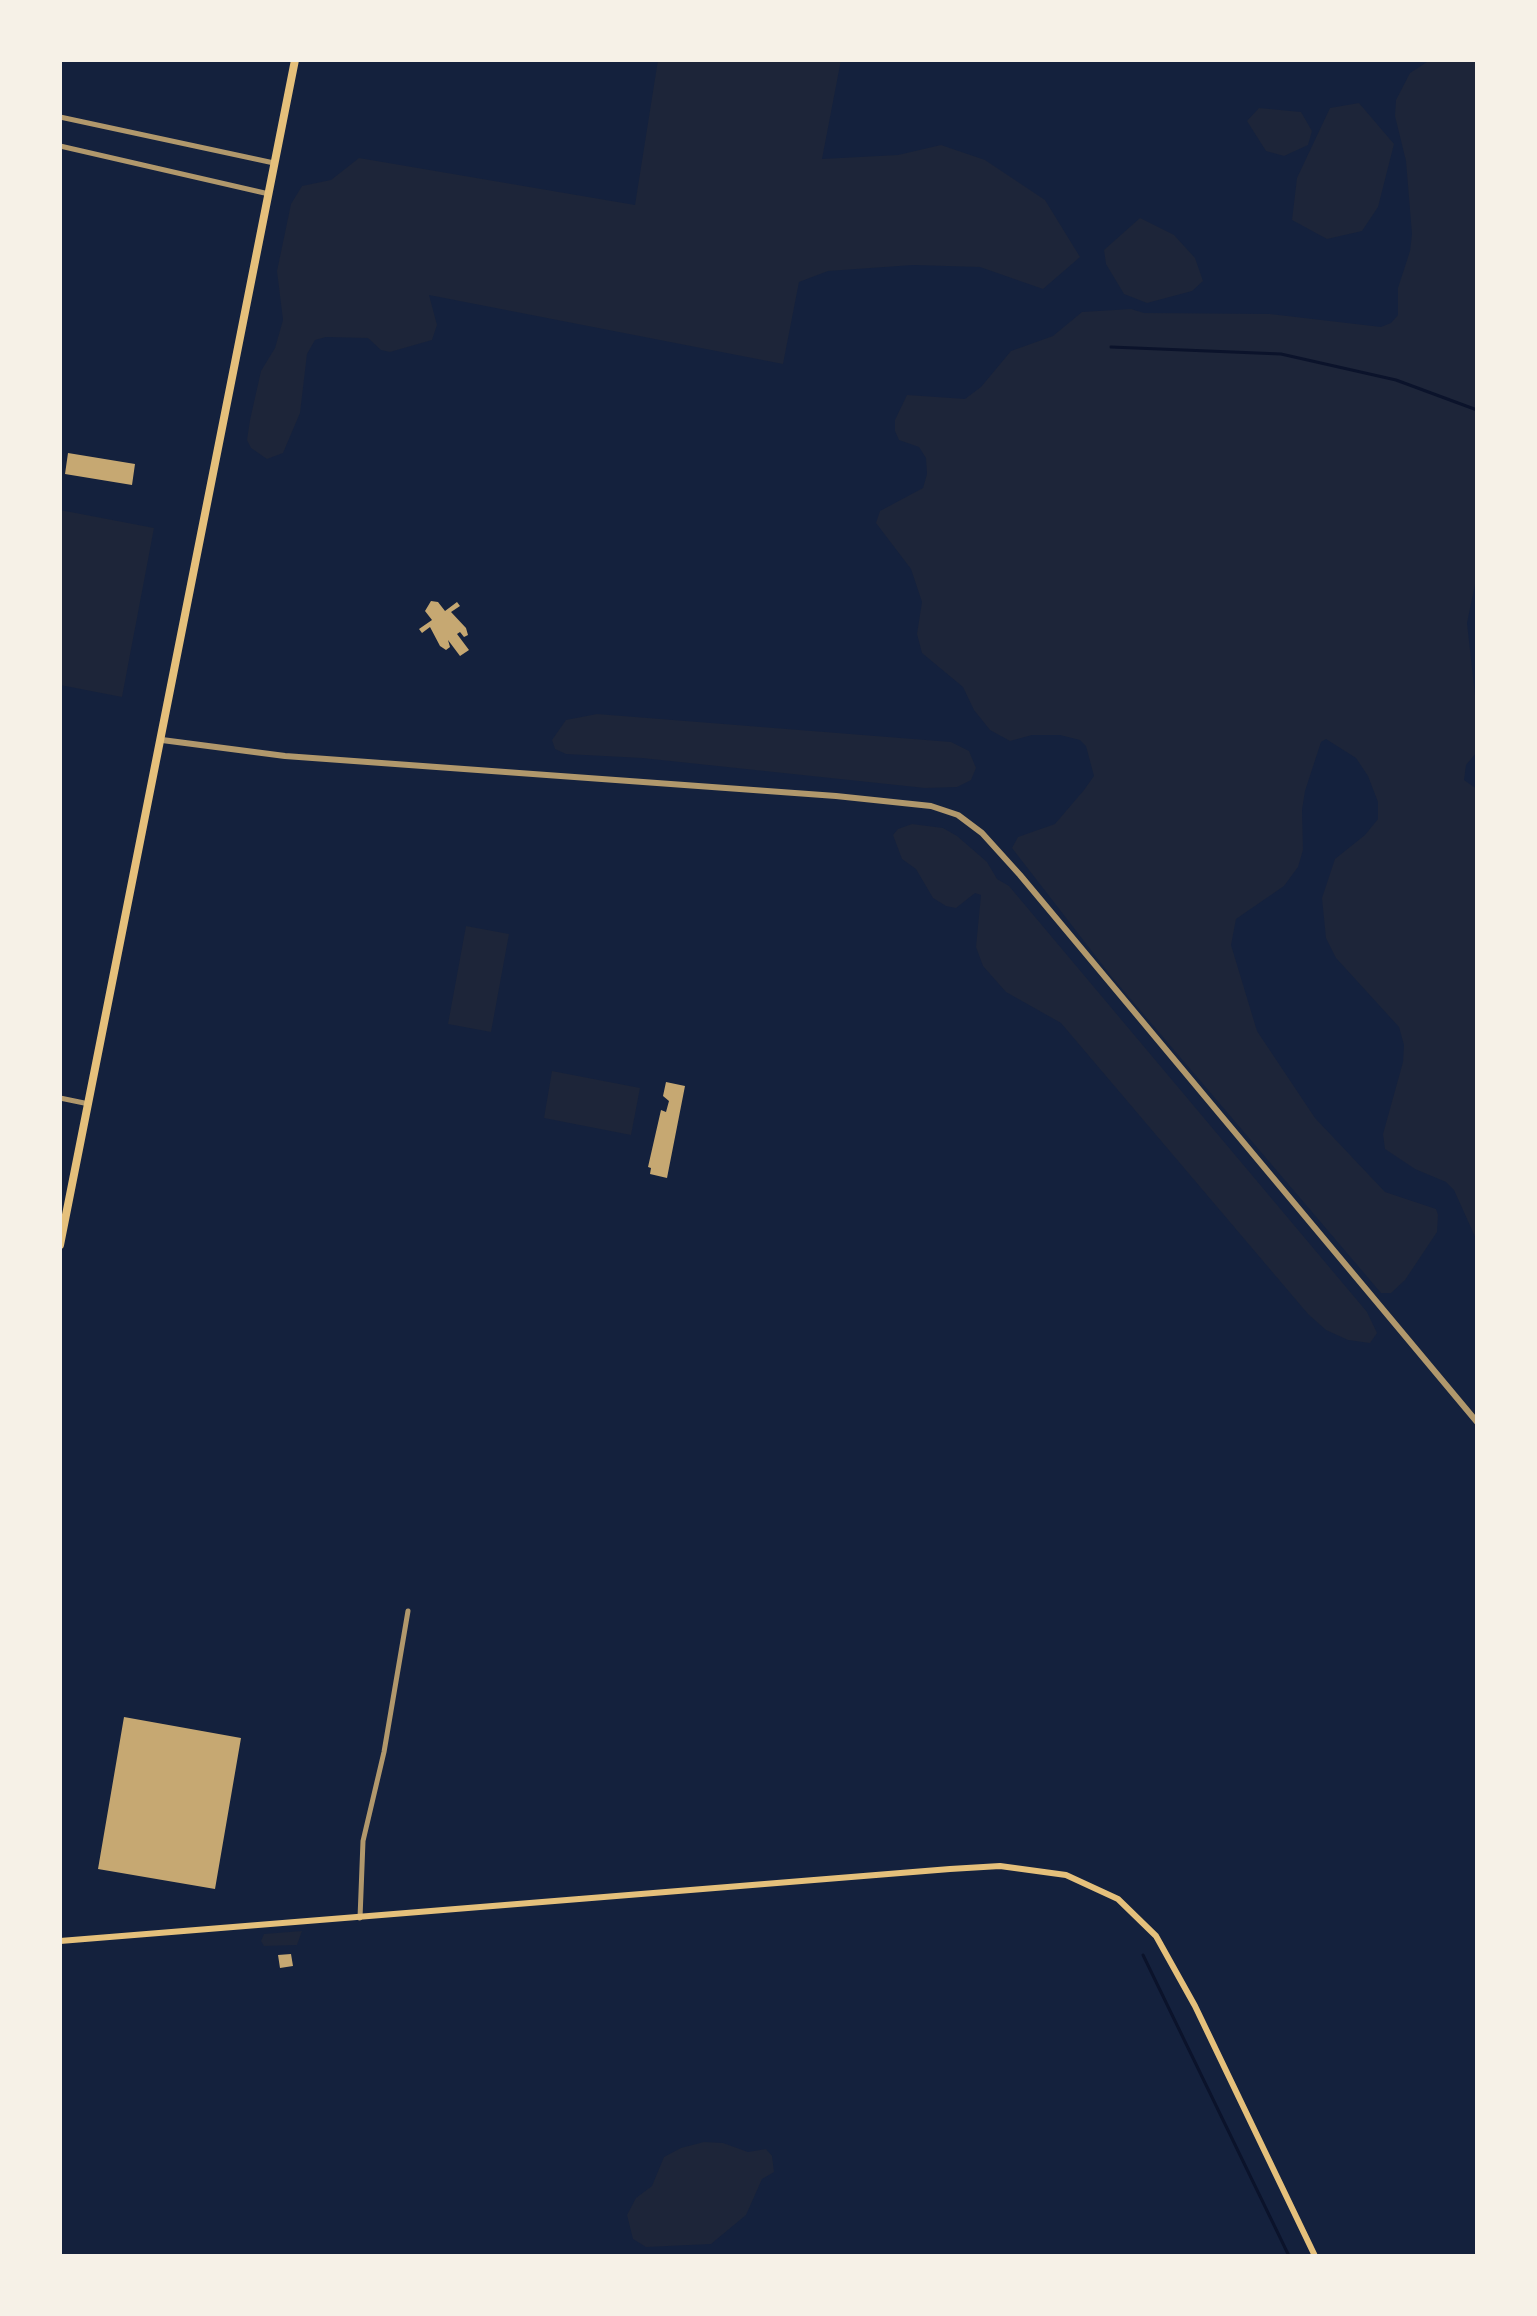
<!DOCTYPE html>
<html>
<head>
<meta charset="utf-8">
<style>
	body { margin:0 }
	#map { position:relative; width:1537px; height:2316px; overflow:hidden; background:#14213d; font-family:"IBM Plex Sans",sans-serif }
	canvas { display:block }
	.frame { position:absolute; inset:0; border:62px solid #f6f1e7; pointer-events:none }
</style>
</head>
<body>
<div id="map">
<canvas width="1537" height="2316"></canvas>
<div class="frame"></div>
</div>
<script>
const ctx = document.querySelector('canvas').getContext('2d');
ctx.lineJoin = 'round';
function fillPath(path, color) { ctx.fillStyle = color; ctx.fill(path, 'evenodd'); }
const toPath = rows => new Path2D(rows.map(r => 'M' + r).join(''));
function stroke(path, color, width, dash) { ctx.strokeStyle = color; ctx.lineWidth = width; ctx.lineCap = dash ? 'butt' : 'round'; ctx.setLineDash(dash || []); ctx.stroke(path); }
fillPath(toPath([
	[658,60,841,60,822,159,898,155,941,145,985,160,1045,200,1080,257,1043,289,980,267,913,265,828,271,799,282,783,364,429,295,437,325,432,340,390,352,381,350,368,338,326,337,315,340,307,354,300,413,283,453,267,459,251,448,247,440,250,420,261,371,275,348,283,320,277,271,291,204,302,186,331,180,359,158,635,205],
	[1430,60,1477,60,1477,575,1467,623,1477,713,1477,752,1466,765,1464,780,1477,789,1477,1241,1454,1190,1446,1182,1415,1169,1385,1149,1383,1134,1403,1062,1404,1045,1399,1027,1336,958,1326,938,1322,898,1335,859,1365,835,1378,819,1378,802,1368,776,1356,758,1326,739,1321,742,1305,791,1302,810,1303,850,1298,867,1284,886,1236,919,1231,945,1257,1031,1315,1118,1385,1192,1436,1209,1438,1215,1437,1232,1405,1280,1391,1293,1381,1293,1111,976,1012,848,1018,837,1055,824,1084,790,1094,776,1086,746,1080,740,1060,735,1032,735,1010,741,990,730,974,710,963,687,922,653,917,634,922,602,911,569,876,523,880,511,923,488,927,474,926,458,919,447,899,440,895,431,895,420,907,395,965,399,981,387,1011,351,1053,336,1082,312,1131,309,1144,313,1270,314,1381,327,1391,323,1398,315,1398,288,1410,251,1412,234,1406,161,1395,116,1396,100,1410,73],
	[1359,103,1394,144,1378,207,1362,231,1327,239,1292,220,1297,178,1330,108],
	[1259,108,1301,112,1312,131,1308,145,1284,156,1266,151,1247,121],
	[1140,218,1174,235,1195,258,1203,281,1192,291,1147,303,1124,294,1106,264,1104,250],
	[60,510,154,528,122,697,60,685],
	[597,714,951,742,969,751,976,768,971,780,957,787,925,788,642,758,566,754,555,749,552,740,566,720],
	[912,824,943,828,957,836,987,862,997,879,1009,886,1367,1312,1377,1333,1370,1343,1348,1340,1326,1330,1308,1314,1061,1023,1006,992,983,966,976,947,981,895,975,893,956,908,946,906,933,898,916,869,902,859,893,835,898,829],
	[466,926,509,934,491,1032,448,1024],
	[552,1071,640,1088,631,1135,544,1118],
	[302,1931,297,1945,264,1946,261,1941,264,1934],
	[704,2142,723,2143,748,2152,766,2149,772,2156,774,2172,762,2179,746,2215,711,2244,646,2247,633,2239,627,2215,636,2198,652,2186,664,2157,681,2148]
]), '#1d2539');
stroke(toPath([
	[1111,347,1281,354,1396,380,1477,410],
	[1143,1955,1289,2256]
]), '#0b132b', 3);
fillPath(toPath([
	[68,453,135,464,132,485,65,474],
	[431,601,438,602,445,611,457,602,460,606,451,612,466,628,468,635,464,637,460,632,457,634,469,650,460,656,448,640,450,647,446,650,440,646,430,627,422,633,419,629,432,620,425,611],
	[666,1082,685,1086,667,1178,650,1174,651,1168,648,1167,661,1110,666,1112,669,1101,663,1096],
	[124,1717,241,1738,215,1889,98,1869],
	[291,1954,293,1966,280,1968,278,1955]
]), '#c6a872');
stroke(toPath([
	[60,117,274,163],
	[60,146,269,194],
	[60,1098,89,1104],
	[360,1918,363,1841,384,1752,408,1611]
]), '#b1986c', 5);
stroke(toPath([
	[162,740,285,756,836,796,931,806,958,815,982,833,1020,875,1477,1422]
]), '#b1986c', 6);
stroke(toPath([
	[60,1941,950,1869,1000,1866,1066,1875,1118,1899,1156,1936,1195,2006,1315,2256]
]), '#e5c07b', 6);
stroke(toPath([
	[60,1245,295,60]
]), '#e5c07b', 8);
</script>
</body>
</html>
